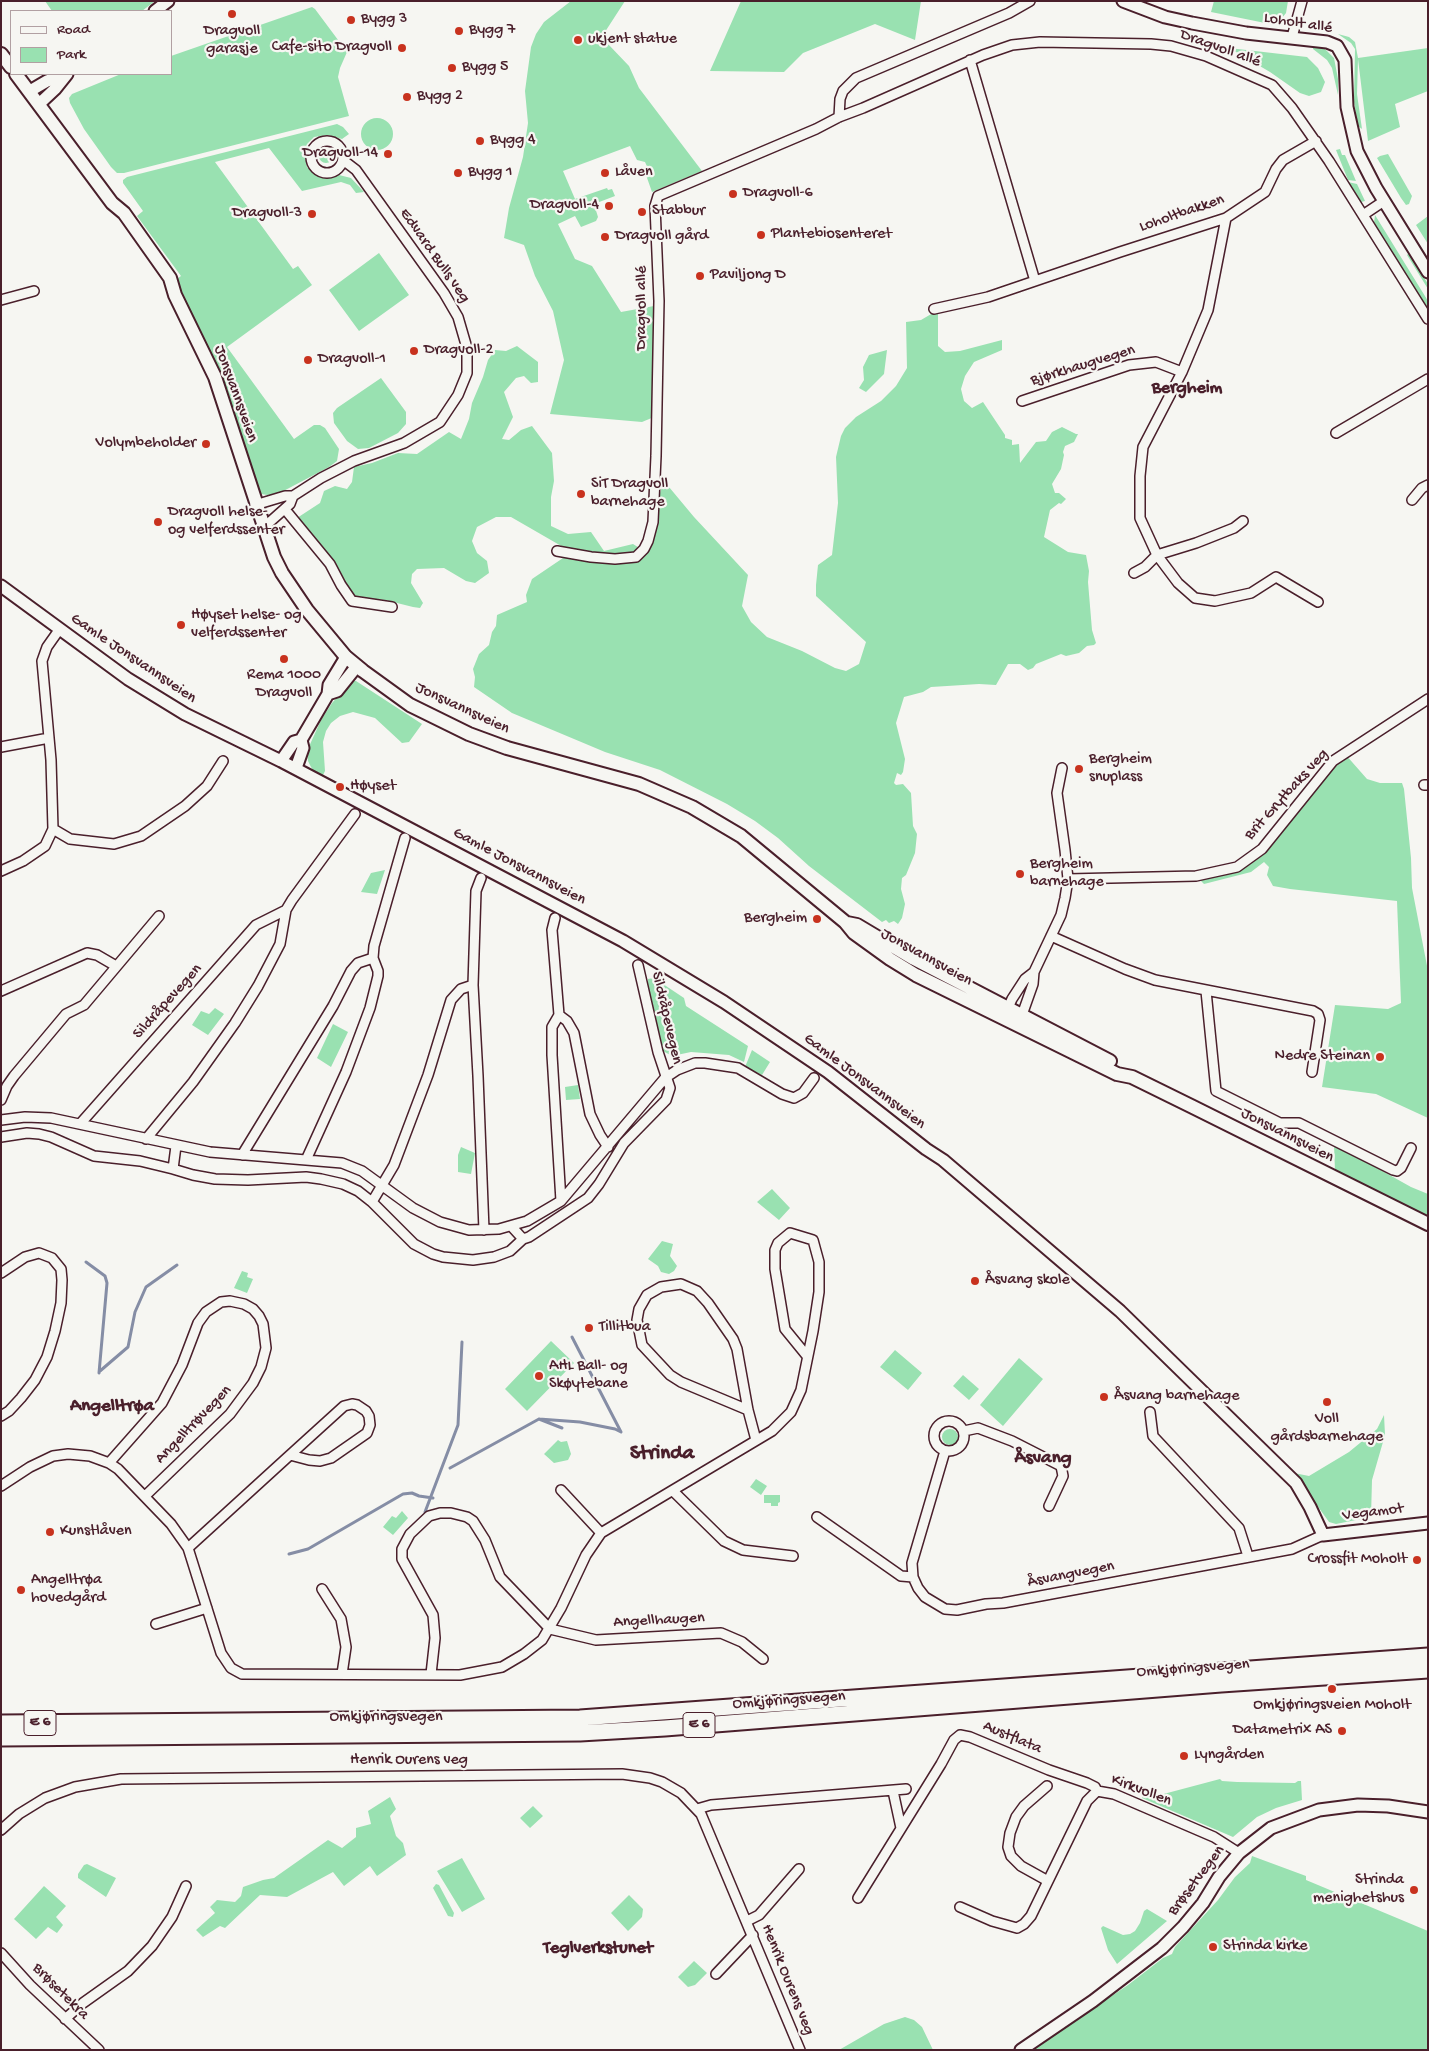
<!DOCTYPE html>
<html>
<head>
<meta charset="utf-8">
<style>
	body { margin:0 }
	#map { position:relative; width:1429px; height:2051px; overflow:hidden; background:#f6f6f2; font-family:"Gochi Hand",sans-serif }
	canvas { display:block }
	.frame { position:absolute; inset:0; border:2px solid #4a1f2b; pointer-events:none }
	.legend { position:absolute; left:10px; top:10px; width:162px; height:65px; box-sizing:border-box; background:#f6f6f2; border:1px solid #b1a0a2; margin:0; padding:6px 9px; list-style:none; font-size:15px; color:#4a1f2b }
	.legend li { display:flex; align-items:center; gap:10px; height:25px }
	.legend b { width:25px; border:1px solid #b1a0a2 }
</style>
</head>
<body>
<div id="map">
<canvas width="1429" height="2051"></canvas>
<div class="frame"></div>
<ul class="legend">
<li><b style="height:6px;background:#f6f6f2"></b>Road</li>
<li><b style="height:14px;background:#99e1b1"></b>Park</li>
</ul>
</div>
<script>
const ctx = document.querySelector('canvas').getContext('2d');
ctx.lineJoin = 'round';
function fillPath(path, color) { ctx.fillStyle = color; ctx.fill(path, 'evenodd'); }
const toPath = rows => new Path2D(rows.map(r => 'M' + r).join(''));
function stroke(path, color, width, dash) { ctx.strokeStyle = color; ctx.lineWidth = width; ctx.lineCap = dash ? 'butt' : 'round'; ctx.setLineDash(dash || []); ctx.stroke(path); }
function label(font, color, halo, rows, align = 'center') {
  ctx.font = font + ' "Gochi Hand",sans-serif'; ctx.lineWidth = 4.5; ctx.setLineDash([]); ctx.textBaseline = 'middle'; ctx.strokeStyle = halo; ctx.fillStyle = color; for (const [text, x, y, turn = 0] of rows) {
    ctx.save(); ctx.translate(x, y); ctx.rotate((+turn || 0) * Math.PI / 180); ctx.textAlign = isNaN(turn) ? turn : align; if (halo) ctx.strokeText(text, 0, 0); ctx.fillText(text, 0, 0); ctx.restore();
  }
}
fillPath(toPath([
	[45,1,155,1,142,11,52,11],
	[571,1,625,1,603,35,608,44,629,66,639,88,702,171,652,192,646,175,650,173,645,162,637,160,630,146,563,171,575,199,607,188,608,190,612,189,615,196,594,204,598,217,596,221,581,227,575,216,558,224,575,259,592,266,621,312,654,306,654,417,642,422,550,414,564,360,553,311,535,276,524,245,504,238,509,208,523,157,528,123,525,91,531,47,536,34,544,22],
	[741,1,921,1,915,40,875,24,803,53,784,72,710,71],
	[1214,1,1288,1,1286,13,1278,23,1270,24,1211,12],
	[312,7,315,9,347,52,340,68,338,77,349,116,124,173,117,173,111,167,84,129,70,103,69,98,72,94,121,74,171,74,171,56],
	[1338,34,1349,37,1355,42,1358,58,1428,48,1428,91,1395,104,1400,127,1368,141,1358,59,1357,94,1362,129,1358,126,1354,102,1355,49,1351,43],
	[1313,45,1323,47,1334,58,1338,79,1338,95,1332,68,1327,60,1313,49],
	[1229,48,1307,57,1318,68,1325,82,1321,92,1309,96,1300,93,1270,72],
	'361 134a16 16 0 1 1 32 0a16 16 0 1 1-32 0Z',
	[337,124,343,127,349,134,342,139,328,135,314,137,307,144,304,151,307,167,313,173,321,177,339,175,351,178,364,192,356,193,350,185,341,182,302,191,269,148,215,162,293,269,298,266,312,285,227,347,294,439,314,425,320,425,325,428,339,449,337,461,329,467,274,496,261,494,222,381,199,330,174,281,181,276,137,216,143,211,123,183,123,180,127,177],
	'319 156a7 7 0 1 1 14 0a7 7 0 1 1-14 0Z',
	[1340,149,1342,155,1345,155,1356,181,1348,180,1336,150],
	[1388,154,1412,196,1409,204,1406,205,1401,198,1377,158,1380,156],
	[1348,182,1357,184,1365,201,1361,202,1357,199,1351,191],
	[1375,215,1428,301,1428,311,1374,223],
	[1428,216,1428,244,1416,225],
	[379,253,409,295,359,331,329,290],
	[1409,253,1428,284,1428,289,1407,255],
	[938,310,938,346,945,352,960,351,1002,340,1002,350,974,362,965,376,961,389,964,401,972,408,983,402,1005,435,1005,438,1012,440,1012,445,1019,444,1020,463,1036,442,1046,441,1052,432,1062,427,1076,434,1078,434,1074,442,1065,446,1063,452,1064,455,1061,469,1052,484,1055,493,1059,493,1066,499,1061,504,1059,503,1050,510,1044,537,1068,552,1086,555,1089,571,1088,582,1092,630,1096,643,1094,645,1087,646,1079,653,1066,656,1061,654,1036,664,1033,668,1028,670,1020,664,1008,664,996,685,979,684,931,687,923,692,904,697,896,723,905,759,903,772,901,775,897,773,894,783,896,785,903,784,911,793,913,826,917,834,915,853,906,875,902,878,901,889,905,904,902,918,898,924,894,921,889,923,886,920,882,922,809,866,778,838,755,821,727,804,660,770,605,752,512,713,474,687,475,677,473,669,479,654,489,645,492,632,496,626,497,615,527,602,526,595,532,579,566,556,563,547,511,517,496,517,477,527,472,541,477,553,487,561,489,573,475,583,466,581,444,568,417,569,412,574,411,583,423,603,420,608,413,607,385,600,356,598,344,583,335,562,327,555,297,518,320,503,324,491,335,486,347,489,352,482,354,467,372,463,398,453,417,454,449,432,461,439,469,419,472,403,483,377,488,360,495,350,506,351,517,346,538,362,538,382,531,383,524,376,516,378,504,392,513,417,502,439,509,440,521,430,532,426,552,453,554,481,551,497,551,526,568,534,591,532,604,551,633,544,641,549,657,517,660,493,664,481,694,517,748,575,742,606,751,622,767,637,802,651,835,668,846,671,859,664,866,642,816,596,816,585,818,565,832,555,838,503,836,457,841,436,845,428,856,417,881,401,896,386,907,368,906,322,921,320],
	[887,350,884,374,866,392,859,388,864,380,863,367,869,355],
	[381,378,406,412,406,424,398,433,369,448,358,449,347,441,334,423,333,413,337,408],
	[352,681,356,681,422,724,409,742,402,743,375,718,353,712,340,716,331,723,326,731,323,742,325,771,322,777,315,773,311,767,308,761,307,751,321,720,332,703],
	[1345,754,1367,779,1380,783,1402,783,1404,789,1411,858,1412,888,1428,971,1428,1118,1376,1094,1322,1087,1335,1005,1388,1009,1401,1003,1397,901,1290,889,1273,886,1267,875,1269,867,1264,862,1251,872,1204,884,1196,876,1237,867,1262,849,1333,761],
	[385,870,377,894,361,892,371,873],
	[654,978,684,998,686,1006,748,1046,744,1062,729,1055,691,1052,672,1056,663,1051,648,986,648,979],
	[215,1008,224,1014,208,1035,192,1025,201,1011,209,1014],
	[333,1024,348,1032,331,1067,317,1058],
	[752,1050,770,1062,762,1075,745,1067],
	[578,1085,580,1099,566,1100,565,1087],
	[1334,1144,1411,1187,1428,1194,1428,1217,1335,1171],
	[461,1147,475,1153,471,1174,458,1172,458,1155],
	[772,1189,790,1208,779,1220,757,1202],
	[662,1241,673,1244,670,1256,677,1266,674,1271,669,1274,661,1272,658,1266,648,1259],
	[242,1271,248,1273,247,1277,253,1279,247,1293,234,1288],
	[551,1341,574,1363,527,1411,505,1389],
	[895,1350,922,1373,908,1390,880,1367],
	[1019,1358,1043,1379,1003,1426,980,1405],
	[963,1375,979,1389,969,1400,953,1386],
	[1384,1415,1385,1435,1372,1480,1371,1517,1336,1524,1329,1522,1294,1473,1309,1476,1349,1452,1377,1429],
	'942 1437a8 8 0 1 1 16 0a8 8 0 1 1-16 0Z',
	[558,1440,561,1442,567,1441,571,1454,568,1460,554,1463,544,1454],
	[756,1479,767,1486,761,1495,750,1487],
	[764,1495,780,1495,780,1502,778,1503,778,1506,771,1506,771,1503,764,1503],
	[402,1511,408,1518,393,1535,383,1527,392,1516,396,1518],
	[1220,1779,1222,1781,1237,1782,1295,1783,1298,1781,1301,1781,1302,1800,1276,1808,1257,1817,1233,1837,1142,1798,1143,1795,1156,1796],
	[390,1797,396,1809,390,1816,396,1836,403,1843,406,1855,377,1876,370,1866,344,1886,333,1872,287,1897,260,1895,225,1928,220,1926,203,1937,196,1930,215,1913,210,1907,217,1900,235,1902,241,1896,243,1887,263,1880,274,1878,328,1840,342,1848,356,1837,356,1828,371,1824,368,1811],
	[533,1806,543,1816,530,1828,520,1818],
	[1252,1856,1306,1876,1306,1880,1428,1931,1428,2050,1031,2050,1128,1985,1163,1958,1172,1954,1175,1947,1218,1900,1235,1877,1250,1863],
	[462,1858,485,1899,462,1912,437,1871],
	[87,1864,116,1878,106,1897,78,1878,78,1874,84,1865],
	[436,1884,439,1885,454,1913,453,1917,448,1916,433,1888],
	[44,1886,66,1906,56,1917,63,1925,57,1933,48,1927,36,1939,14,1919],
	[629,1895,643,1909,642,1917,628,1931,611,1913],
	[1147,1909,1167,1921,1117,1964,1108,1950,1101,1928,1103,1926,1123,1935,1130,1934,1135,1931,1140,1923,1144,1911],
	[694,1961,707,1973,695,1985,688,1987,678,1977],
	[905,2017,914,2020,922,2027,933,2050,839,2050,884,2024]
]), '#99e1b1');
stroke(toPath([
	[86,1262,105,1276,107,1283,99,1373],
	[100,1371,128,1347,135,1312,146,1287,177,1265],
	[539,1419,562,1428],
	[450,1468,539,1419,580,1422,615,1429,621,1432,572,1337],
	[425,1512,458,1425,462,1342],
	[289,1554,308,1549,403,1494,412,1493,419,1496,433,1498]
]), '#858da5', 3);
const minor = toPath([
	[1292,37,1302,1],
	[970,60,1035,281],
	[839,117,840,99,843,91,856,78,1009,13,1030,1],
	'311 157a16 16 0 1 1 32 0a16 16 0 1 1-32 0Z',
	[1363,215,1384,201],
	[1226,218,1208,310,1182,372,1143,447,1140,476,1140,518,1157,555,1178,583,1195,598,1215,601,1251,593,1276,577,1318,602],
	[1,300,34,291],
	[934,309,988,297,1120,252,1226,218,1265,192,1276,169,1283,160,1316,141],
	[1022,401,1129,365,1156,362,1182,372],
	[1336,433,1428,379],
	[293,496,321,478,354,461,404,443,440,422,458,395,467,373,467,348,458,317,444,293,356,170,343,160],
	[1412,500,1422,488,1428,485],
	[255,505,285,496,293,496,290,504,263,528],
	[288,513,330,564,341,585,352,601,392,607],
	[557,551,591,557,615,559,636,557,644,549,648,541,653,522,656,456,659,301,655,206,658,196,816,129,839,117,863,108,983,55,1012,45,1040,42,1151,44,1171,46,1206,56,1272,85,1292,108,1329,161,1428,319],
	[1134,573,1145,567,1157,555,1196,543,1234,528,1243,521],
	[1,747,49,738],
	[1424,785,1428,785],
	[53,829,70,839,114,844,141,836,185,806,207,786,223,761],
	[1,871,23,861,45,846,53,829,51,760,42,661,47,647,59,630],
	[481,878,476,891,473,985,478,1076,484,1230],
	[1068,879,1196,876,1237,867,1262,849,1333,761,1428,699],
	[555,918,552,930,559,1015,567,1021,574,1033,590,1114,600,1135,608,1147],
	[1051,936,1125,969,1155,980,1313,1011,1318,1014,1320,1020,1312,1072],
	[473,985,461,989,451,1000,428,1075,394,1165,372,1202,414,1244,433,1254,443,1257,473,1260,494,1257,510,1251,523,1239],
	[1,991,87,953,97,955,116,966],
	[1206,991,1216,1091,1280,1123,1299,1123,1393,1170,1397,1171,1401,1168,1411,1148],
	[1009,1013,1008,1008,1012,999,1025,979,1034,972,1061,915,1065,898,1068,879,1065,850,1057,793,1062,768],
	[559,1015,552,1027,552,1055,561,1201],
	[1018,1017,1022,1015,1033,984,1034,972],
	[1,1100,7,1086,14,1076,66,1014,84,1005,159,916],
	[1,1120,25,1117,51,1118,210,1152,342,1163,362,1171,413,1208,440,1222,469,1230,499,1229,527,1221,561,1201,665,1078,677,1070,695,1063,705,1063,738,1068,782,1094,794,1098,803,1093,814,1078],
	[80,1124,256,925,286,910],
	[1,1137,27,1133,39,1134,51,1137,94,1156,140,1161,173,1169],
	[146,1139,193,1082,235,1023,258,986,280,944,286,910,292,900,355,814],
	[176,1146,173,1169,193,1175,215,1179,248,1180,306,1177,321,1179,343,1184,358,1191,372,1202],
	[242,1155,333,1006,351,971,358,963,373,958],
	[306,1160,346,1072,370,1008,378,976,378,971,373,958,374,946,405,838],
	[512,1227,523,1239,529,1237,588,1198,599,1184,624,1143,666,1100,670,1088,658,1052,638,965],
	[1,1273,25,1257,39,1253,52,1258,61,1269,62,1280,61,1303,55,1331,47,1357,35,1380,21,1398,9,1411,1,1416],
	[748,1410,681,1382,670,1375,642,1345,637,1320,639,1309,647,1295,661,1287,681,1284,697,1291,708,1303,733,1339,737,1349,748,1410,756,1440],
	[1150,1412,1153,1436,1239,1528,1248,1556],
	'934 1436a15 15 0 1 1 30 0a15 15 0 1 1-30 0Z',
	[964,1431,978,1428,1012,1441,1061,1466,1063,1476,1049,1506],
	[945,1451,912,1563,913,1577,918,1588,925,1597,945,1609,957,1610,986,1604,1003,1603,1292,1549,1323,1535],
	[109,1463,162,1403,182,1365,198,1323,206,1312,221,1302,230,1301,244,1304,253,1309,259,1316,263,1324,266,1348,261,1367,253,1383,230,1414,145,1496],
	[1,1486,30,1467,53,1456,68,1454,90,1456,109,1463,118,1469,171,1524,188,1548,221,1653,231,1668,242,1674,460,1675,502,1667,524,1654,542,1640,561,1608,586,1555,601,1533,772,1431,791,1412,801,1390,813,1331,819,1292,819,1262,813,1240,790,1233,778,1243,775,1250,775,1269,785,1329,807,1356],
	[561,1490,601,1533],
	[673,1491,724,1541,743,1550,793,1556],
	[817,1517,901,1576,913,1577],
	[188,1548,290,1455,309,1460,320,1461,331,1458,367,1433,370,1425,369,1416,366,1411,357,1405,352,1404,344,1406,290,1455],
	[322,1589,341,1619,346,1647,342,1674],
	[156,1624,207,1608],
	[431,1674,435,1638,433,1615,402,1559,402,1549,410,1534,429,1516,440,1513,451,1513,467,1517,473,1521,485,1540,500,1577,550,1629,596,1640,721,1633,742,1642,763,1659],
	[1047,1786,1024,1806,1016,1817,1010,1833,1008,1847,1011,1856,1021,1866,1048,1881],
	[893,1791,901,1828],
	[697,1809,711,1805,906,1789],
	[1,1830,19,1814,45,1798,75,1787,121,1779,622,1774,650,1778,662,1782,681,1793,701,1814,800,2050],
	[858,1898,941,1764,954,1740,960,1735,970,1737,1049,1770,1087,1783,1095,1787,1097,1791],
	[960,1907,992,1921,1017,1928,1024,1924,1031,1916,1087,1801,1097,1791,1114,1794,1214,1837,1239,1853],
	[747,1921,759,1915,799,1869],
	[1,1953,30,1985,99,2050],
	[716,1974,753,1935],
	[65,2019,83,2003,128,1971,152,1946,172,1917,186,1886]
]);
const tertiary = toPath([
	[1123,1,1165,17,1192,23,1246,33,1327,42,1337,46,1345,60,1347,107,1357,151,1376,188,1428,272],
	[155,11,168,1],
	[30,91,47,81,67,74],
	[39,104,55,89,67,74],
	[1,586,128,679,185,714,281,761,623,941,724,1002,828,1072,926,1149,943,1160,1120,1311,1296,1483,1310,1507,1323,1535,1428,1523],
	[328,694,337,691,357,666],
	[281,761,294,742,301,740,328,694,329,685,346,657],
	[296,768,303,748,301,740],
	[1021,2050,1093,2001,1162,1948,1183,1927,1203,1903,1219,1877,1239,1853,1271,1828,1319,1810,1358,1805,1388,1806,1428,1812]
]);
const secondary = toPath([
	[1,54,11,67],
	[16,74,112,203,124,213,170,278,175,295,215,377,274,557,282,573,307,610,346,657,363,671,410,705,469,734,507,748,639,784,692,807,741,836,845,922,854,933,890,959,916,975,1117,1074,1132,1077,1193,1107,1428,1224],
	[847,923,857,925,914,959,1110,1061]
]);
const trunk = toPath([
	[1,1723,580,1718,1428,1656],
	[1,1738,580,1733,665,1728,1221,1684,1428,1670]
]);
stroke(minor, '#4a1f2b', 12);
stroke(tertiary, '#4a1f2b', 15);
stroke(secondary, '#4a1f2b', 16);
stroke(trunk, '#4a1f2b', 19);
stroke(minor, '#f6f6f2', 9);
stroke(tertiary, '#f6f6f2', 11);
stroke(secondary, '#f6f6f2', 12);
stroke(trunk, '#f6f6f2', 15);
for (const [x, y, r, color] of [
	[232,14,5,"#c8321e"],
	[351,20,5,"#c8321e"],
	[459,31,5,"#c8321e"],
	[578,40,5,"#c8321e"],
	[402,48,5,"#c8321e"],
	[452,68,5,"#c8321e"],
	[407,97,5,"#c8321e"],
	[480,141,5,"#c8321e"],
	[388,154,5,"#c8321e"],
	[458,173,5,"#c8321e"],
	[605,173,5,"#c8321e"],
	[733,194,5,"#c8321e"],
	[609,206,5,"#c8321e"],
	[642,212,5,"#c8321e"],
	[312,214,5,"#c8321e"],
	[761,235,5,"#c8321e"],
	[605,237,5,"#c8321e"],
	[700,276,5,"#c8321e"],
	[414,351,5,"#c8321e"],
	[308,360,5,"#c8321e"],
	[206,444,5,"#c8321e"],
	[581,494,5,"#c8321e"],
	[158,522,5,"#c8321e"],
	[181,625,5,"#c8321e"],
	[284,659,5,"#c8321e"],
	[1079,769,5,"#c8321e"],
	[340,787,5,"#c8321e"],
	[1020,874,5,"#c8321e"],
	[817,919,5,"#c8321e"],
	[1380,1057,5,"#c8321e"],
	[975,1281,5,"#c8321e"],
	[589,1328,5,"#c8321e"],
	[539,1376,5,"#c8321e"],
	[1104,1397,5,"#c8321e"],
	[1327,1402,5,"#c8321e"],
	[50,1532,5,"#c8321e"],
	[1417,1560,5,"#c8321e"],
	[21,1590,5,"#c8321e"],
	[1332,1689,5,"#c8321e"],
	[1342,1731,5,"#c8321e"],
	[1184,1756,5,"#c8321e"],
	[1414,1890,5,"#c8321e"],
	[1213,1947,5,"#c8321e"]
]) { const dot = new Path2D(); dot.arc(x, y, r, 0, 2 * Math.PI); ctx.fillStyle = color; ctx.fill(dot); stroke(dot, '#f6f6f2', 2); }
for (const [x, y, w] of [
	[40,1723,32],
	[699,1725,32]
]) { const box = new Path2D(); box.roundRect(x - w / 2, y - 12.5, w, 25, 4); ctx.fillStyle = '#f6f6f2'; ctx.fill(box); stroke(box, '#4a1f2b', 1); }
label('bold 15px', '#4a1f2b', null, [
	["E 6",40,1723],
	["E 6",699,1725]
]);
label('16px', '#4a1f2b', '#f6f6f2', [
	["Bygg 3",361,20],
	["Bygg 7",469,31],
	["Dragvoll",232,32,"center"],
	["garasje",232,50,"center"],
	["ukjent statue",588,40],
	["Cafe-sito Dragvoll",392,48,"right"],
	["Bygg 5",462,68],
	["Bygg 2",417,97],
	["Bygg 4",490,141],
	["Dragvoll-14",378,154,"right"],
	["Bygg 1",468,173],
	["Låven",615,173],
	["Dragvoll-6",743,194],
	["Dragvoll-4",599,206,"right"],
	["Stabbur",652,212],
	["Dragvoll-3",302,214,"right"],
	["Plantebiosenteret",771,235],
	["Dragvoll gård",615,237],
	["Paviljong D",710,276],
	["Dragvoll-2",424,351],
	["Dragvoll-1",318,360],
	["Volymbeholder",196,444,"right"],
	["SiT Dragvoll",591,485],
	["barnehage",591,503],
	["Dragvoll helse-",168,513],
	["og velferdssenter",168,531],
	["Høyset helse- og",191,616],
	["velferdssenter",191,634],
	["Rema 1000",284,676,"center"],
	["Dragvoll",284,694,"center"],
	["Bergheim",1089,760],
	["snuplass",1089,778],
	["Høyset",350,787],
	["Bergheim",1030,865],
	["barnehage",1030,883],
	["Bergheim",807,919,"right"],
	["Nedre Steinan",1370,1057,"right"],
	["Åsvang skole",985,1281],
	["Tillitbua",599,1328],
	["AHL Ball- og",549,1367],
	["Skøytebane",549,1385],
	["Åsvang barnehage",1114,1397],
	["Voll",1327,1420,"center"],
	["gårdsbarnehage",1327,1438,"center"],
	["Kunstlåven",60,1532],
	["Crossfit Moholt",1407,1560,"right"],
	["Angelltrøa",31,1581],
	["hovedgård",31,1599],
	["Omkjøringsveien Moholt",1332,1706,"center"],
	["Datametrix AS",1332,1731,"right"],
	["Lyngården",1194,1756],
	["Strinda",1404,1881,"right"],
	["menighetshus",1404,1899,"right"],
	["Strinda kirke",1223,1947]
], 'left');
label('16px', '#4a1f2b', '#f6f6f2', [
	["Loholt allé",1298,24,9],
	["Dragvoll allé",1220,49,20],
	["Loholtbakken",1182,214,-19],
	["Edvard Bulls veg",434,256,55],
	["Dragvoll allé",643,308,-90],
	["Bjørkhaugvegen",1083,366,-17],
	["Jonsvannsveien",235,394,70],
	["Gamle Jonsvannsveien",133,659,34],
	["Jonsvannsveien",462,709,25],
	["Brit Grytbaks veg",1287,795,-48],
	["Gamle Jonsvannsveien",519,867,28],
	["Jonsvannsveien",926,958,29],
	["Sildråpevegen",168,1002,-48],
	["Sildråpevegen",666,1018,77],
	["Gamle Jonsvannsveien",864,1082,37],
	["Jonsvannsveien",1287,1136,27],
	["Angelltrøvegen",194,1425,-46],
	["Vegamot",1373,1513,-7],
	["Åsvangvegen",1071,1575,-11],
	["Angellhaugen",659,1621,-3],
	["Omkjøringsvegen",1193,1669,-4],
	["Omkjøringsvegen",789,1701,-4],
	["Omkjøringsvegen",386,1718],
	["Austflata",1012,1738,23],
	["Henrik Ourens veg",409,1761],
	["Kirkvollen",1141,1791,21],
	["Brøsetvegen",1197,1881,-53],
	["Henrik Ourens veg",787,1980,68],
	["Brøsetekra",60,1992,45]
]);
label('bold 18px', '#4a1f2b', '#f6f6f2', [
	["Bergheim",1187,389],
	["Teglverkstunet",598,1949]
]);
label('bold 19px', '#4a1f2b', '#f6f6f2', [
	["Angelltrøa",112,1407],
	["Åsvang",1043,1459]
]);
label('bold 21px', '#4a1f2b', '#f6f6f2', [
	["Strinda",662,1455]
]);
</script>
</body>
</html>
